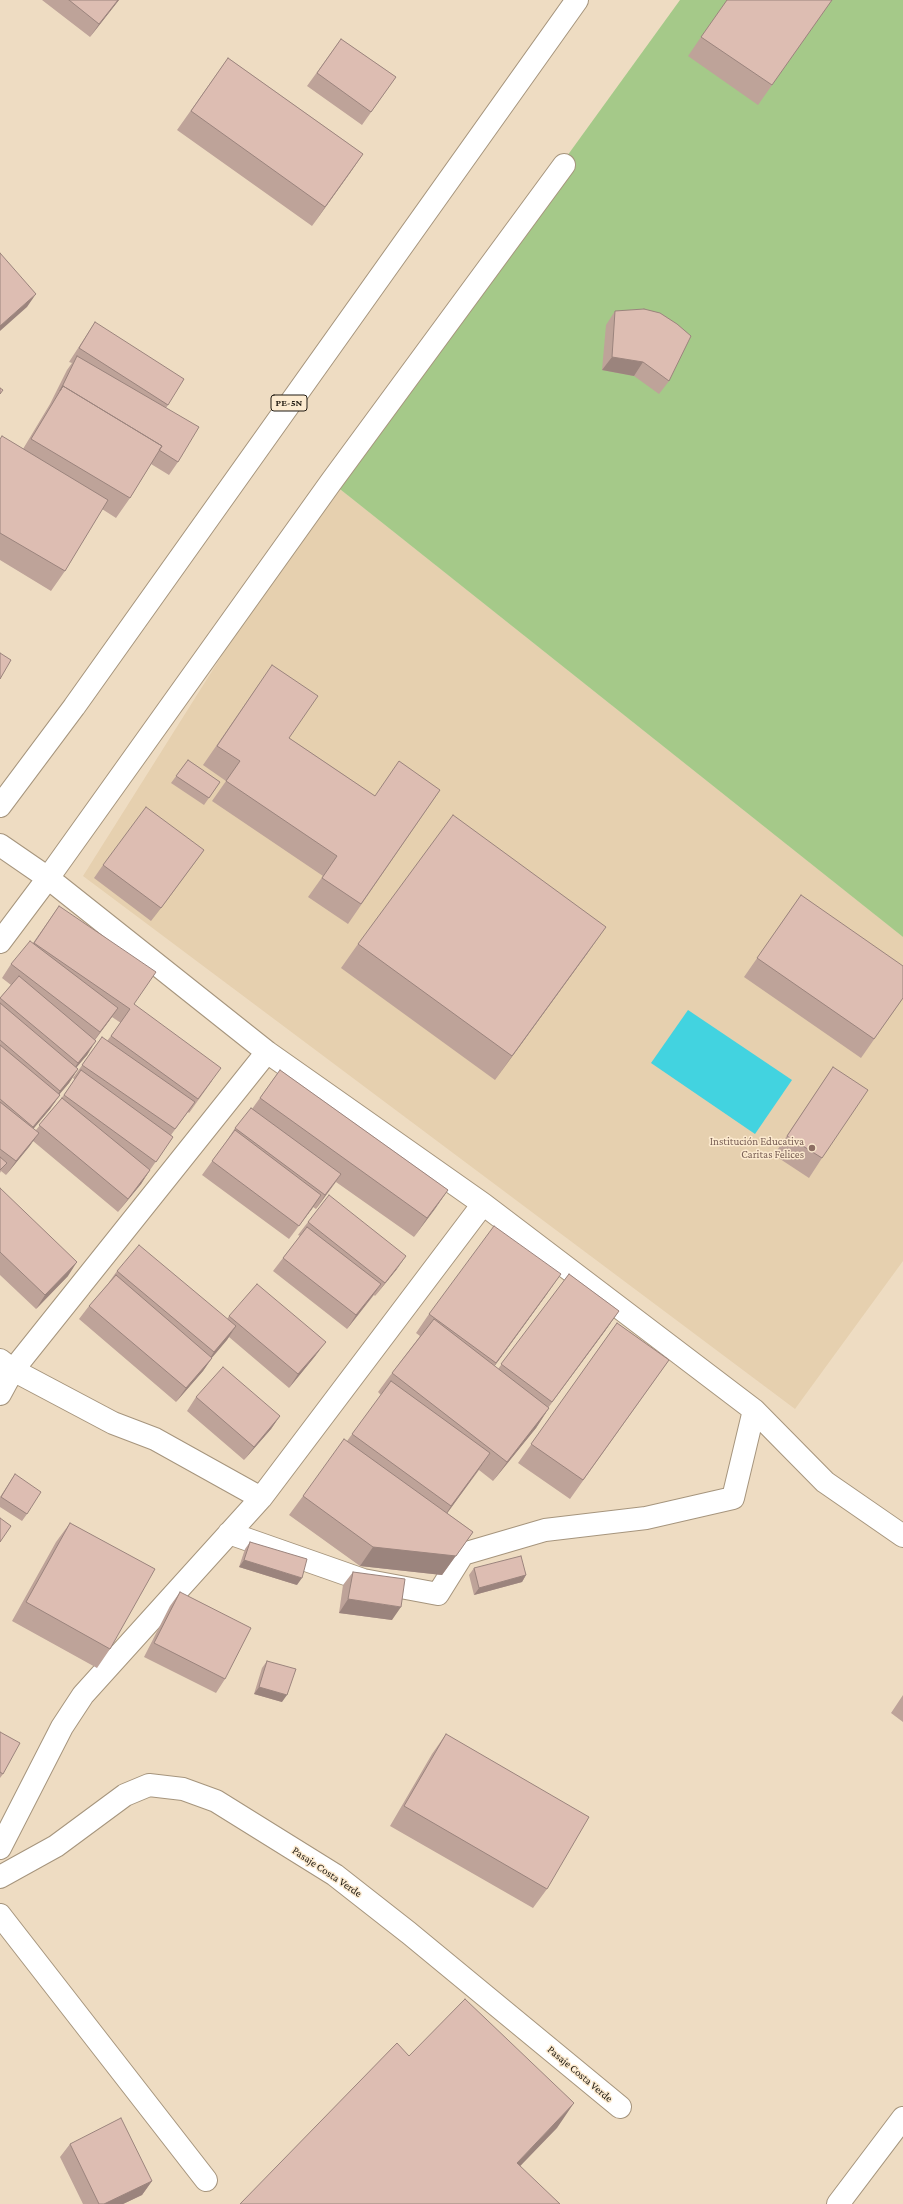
<!DOCTYPE html>
<html>
<head>
<meta charset="utf-8">
<style>
	body { margin:0 }
	canvas { display:block; background:#eedcc2 }
</style>
</head>
<body>
<canvas width="903" height="2204"></canvas>
<script>
const ctx = document.querySelector('canvas').getContext('2d');
ctx.lineJoin = 'round';
function fillPath(path, color) { ctx.fillStyle = color; ctx.fill(path, 'evenodd'); }
const toPath = rows => new Path2D(rows.map(r => 'M' + r).join(''));
function stroke(path, color, width, dash) { ctx.strokeStyle = color; ctx.lineWidth = width; ctx.lineCap = dash ? 'butt' : 'round'; ctx.setLineDash(dash || []); ctx.stroke(path); }
function label(font, color, halo, rows, align = 'center') {
  ctx.font = font + ' "Crimson Pro",serif'; ctx.lineWidth = 3; ctx.setLineDash([]); ctx.textBaseline = 'middle'; ctx.strokeStyle = halo; ctx.fillStyle = color; for (const [text, x, y, turn = 0] of rows) {
    ctx.save(); ctx.translate(x, y); ctx.rotate((+turn || 0) * Math.PI / 180); ctx.textAlign = isNaN(turn) ? turn : align; if (halo) ctx.strokeText(text, 0, 0); ctx.fillText(text, 0, 0); ctx.restore();
  }
}
fillPath(toPath([
	[331,482,903,937,903,1261,795,1409,83,876]
]), '#e6d0af');
fillPath(toPath([
	[680,0,903,0,903,937,331,482]
]), '#a5c989');
fillPath(toPath([
	[688,1010,792,1080,755,1134,651,1063]
]), '#42d3e0');
const street = toPath([
	[0,845,48,878,267,1052,483,1204,754,1410,825,1482,903,1536],
	[0,942,48,878,331,482,564,165],
	[0,1360,13,1370,113,1423,155,1439,261,1498],
	[0,1394,13,1370,267,1052],
	[229,1533,363,1580,438,1594,463,1554,545,1530,646,1518,733,1498,754,1410],
	[0,1848,62,1727,83,1695,261,1498,483,1204],
	[0,1877,56,1846,125,1795,149,1785,183,1789,216,1801,335,1875,409,1933,620,2107],
	[0,1915,206,2180],
	[838,2204,903,2118]
]);
const highway = toPath([
	[0,806,74,707,577,0]
]);
stroke(street, '#a6957d', 24);
stroke(highway, '#a6957d', 24);
stroke(street, '#fff', 22);
stroke(highway, '#fff', 22);
fillPath(toPath([
	[42,0,119,0,90,37],
	[832,0,758,105,688,56,701,37],
	[341,39,396,77,362,125,307,86],
	[228,58,363,154,312,226,177,130],
	[615,311,669,381,659,394,634,376,602,370,606,325],
	[95,322,168,405,166,408,178,462,169,475,151,464,130,498,116,518,102,509,65,571,51,591,0,560,0,439,23,449,50,404,67,370,72,363,69,362],
	[259,684,289,738,375,796,440,790,348,924,308,897,323,876,212,801,226,781,203,765],
	[188,760,220,782,204,805,171,783],
	[204,850,151,921,94,878,103,865],
	[801,895,903,998,861,1058,744,977],
	[59,906,134,1004,212,1081,189,1113,188,1112,171,1135,173,1137,150,1170,141,1184,118,1212,33,1141,6,1175,1,1171,0,1173,0,998,11,985,2,978,11,964,33,943],
	[112,1017,121,1023,107,1041,102,1037,73,1078,75,1080,60,1100,36,1130,33,1129,50,1109,60,1095,59,1095,69,1083,78,1069,76,1068,87,1055,95,1040],
	[358,944,589,951,495,1080,341,968],
	[833,1067,822,1158,809,1178,774,1155],
	[280,1070,448,1190,414,1237,336,1182,316,1209,313,1207,289,1239,202,1175,226,1142,235,1128,252,1109],
	[0,1188,68,1276,36,1309,0,1275],
	[308,1222,397,1269,375,1296,374,1295,347,1329,273,1271,283,1258,300,1236,298,1235],
	[117,1271,227,1319,229,1316,316,1355,289,1388,229,1337,212,1357,212,1358,203,1371,176,1402,79,1319,89,1306,107,1285],
	[569,1274,619,1311,605,1331,548,1408,549,1408,536,1428,493,1481,479,1470,447,1513,473,1532,442,1575,360,1566,289,1515,303,1496,347,1441,381,1395,378,1392,392,1373,420,1336,416,1333,429,1314,547,1294,494,1366,498,1369],
	[617,1323,669,1360,570,1499,518,1463],
	[196,1397,280,1416,271,1429,244,1460,187,1411],
	[15,1474,27,1514,22,1521,0,1507,0,1497],
	[70,1523,110,1649,97,1668,12,1621,56,1542],
	[250,1542,297,1585,239,1567,245,1549],
	[474,1568,526,1575,522,1582,474,1595,469,1575],
	[353,1572,392,1620,339,1613,343,1585],
	[180,1592,225,1679,216,1693,144,1657,170,1606],
	[267,1661,282,1702,254,1694,262,1668],
	[903,1695,903,1722,891,1713],
	[0,1732,3,1774,0,1778],
	[446,1734,547,1889,533,1908,390,1826,432,1754],
	[70,2144,152,2181,142,2195,123,2204,83,2204,60,2157]
]), '#bea399');
fillPath(toPath([
	[118,0,119,0,90,37,99,24],
	[363,154,350,173,312,226,325,207],
	[36,294,27,307,0,331,0,326],
	[612,357,643,362,634,376,602,370],
	[204,850,194,863,151,921,161,908],
	[606,927,589,951,495,1080,512,1056],
	[118,1008,109,1021,90,1046,100,1032],
	[96,1041,87,1055,69,1076,78,1063],
	[78,1069,69,1083,50,1105,60,1091],
	[60,1095,50,1109,24,1140,33,1127],
	[39,1133,29,1147,6,1175,16,1161],
	[150,1170,141,1184,118,1212,128,1199],
	[341,1174,316,1209,325,1195],
	[448,1190,435,1209,414,1237,427,1218],
	[321,1195,312,1209,289,1239,299,1226],
	[406,1256,397,1269,375,1296,385,1283],
	[77,1262,68,1276,36,1309,45,1295],
	[561,1274,547,1294,483,1382,496,1363],
	[381,1284,371,1298,347,1329,356,1315],
	[619,1311,605,1331,538,1421,552,1402],
	[236,1326,227,1340,205,1366,214,1352],
	[326,1342,316,1355,289,1388,298,1374],
	[212,1358,203,1371,176,1402,186,1388],
	[549,1408,536,1428,493,1481,507,1462],
	[280,1416,271,1429,244,1460,254,1447],
	[490,1453,477,1472,438,1526,451,1506],
	[473,1532,442,1575,360,1566,373,1547],
	[244,1560,302,1578,297,1585,239,1567],
	[526,1575,522,1582,474,1595,479,1588],
	[348,1599,401,1607,392,1620,339,1613],
	[259,1687,287,1695,282,1702,254,1694],
	[574,2103,557,2128,500,2187,517,2163],
	[152,2181,142,2195,123,2204,104,2204]
]), '#9b847d');
const building = toPath([
	[69,0,118,0,99,24,69,0],
	[727,0,832,0,772,85,701,37,727,0],
	[341,39,396,77,371,112,317,73,341,39],
	[228,58,363,154,325,207,191,111,228,58],
	[0,253,36,294,0,326,0,253],
	[644,309,660,313,677,324,691,336,669,381,643,362,612,357,615,311,644,309],
	[95,322,184,379,168,405,79,348,95,322],
	[77,356,199,427,178,462,159,450,162,446,63,386,60,391,77,356],
	[63,386,162,446,130,498,31,439,63,386],
	[0,388,3,390,0,394,0,388],
	[2,436,108,500,65,571,0,533,0,439,2,436],
	[0,653,11,660,0,679,0,653],
	[272,665,318,696,289,738,375,796,399,761,440,790,361,904,322,878,337,856,226,781,240,761,217,746,272,665],
	[188,760,220,782,209,798,176,776,188,760],
	[146,807,204,850,161,908,103,865,146,807],
	[453,815,606,927,512,1056,358,944,453,815],
	[801,895,903,966,903,998,874,1039,757,958,801,895],
	[59,906,156,972,134,1004,221,1068,198,1099,111,1036,130,1009,34,943,59,906],
	[30,941,118,1008,100,1032,11,964,30,941],
	[19,976,96,1041,78,1063,0,998,19,976],
	[0,1003,78,1069,60,1091,0,1040,0,1003],
	[102,1037,195,1102,175,1129,82,1065,102,1037],
	[0,1045,60,1095,33,1127,0,1099,0,1045],
	[833,1067,868,1090,822,1158,787,1136,833,1067],
	[81,1070,173,1137,156,1162,64,1095,81,1070],
	[280,1070,448,1190,427,1218,260,1098,280,1070],
	[62,1098,150,1170,128,1199,39,1125,62,1098],
	[0,1102,39,1133,16,1161,0,1149,0,1102],
	[251,1108,341,1174,325,1195,235,1128,251,1108],
	[235,1130,321,1195,299,1226,212,1161,235,1130],
	[0,1157,7,1163,0,1170,0,1157],
	[0,1188,77,1262,45,1295,0,1252,0,1188],
	[329,1195,406,1256,385,1283,308,1222,329,1195],
	[494,1226,561,1274,496,1363,429,1314,494,1226],
	[307,1227,381,1284,356,1315,283,1258,307,1227],
	[139,1245,236,1326,214,1352,117,1271,139,1245],
	[569,1274,619,1311,552,1402,501,1364,569,1274],
	[116,1275,212,1358,186,1388,89,1306,116,1275],
	[257,1284,326,1342,298,1374,229,1316,257,1284],
	[434,1319,549,1408,507,1462,392,1373,434,1319],
	[617,1323,669,1360,583,1480,531,1444,617,1323],
	[223,1367,280,1416,254,1447,196,1397,223,1367],
	[391,1381,490,1453,451,1506,352,1434,391,1381],
	[344,1439,473,1532,456,1556,373,1547,303,1496,344,1439],
	[15,1474,41,1492,27,1514,1,1497,15,1474],
	[0,1518,11,1526,0,1542,0,1518],
	[70,1523,155,1569,110,1649,26,1602,70,1523],
	[250,1542,307,1559,302,1578,244,1560,250,1542],
	[521,1556,526,1575,479,1588,474,1568,521,1556],
	[353,1572,405,1579,401,1607,348,1599,353,1572],
	[180,1592,251,1628,225,1679,154,1643,180,1592],
	[267,1661,296,1669,287,1695,259,1687,267,1661],
	[0,1732,20,1743,3,1774,0,1772,0,1732],
	[446,1734,589,1817,547,1889,404,1806,446,1734],
	[465,1999,574,2103,517,2163,560,2204,240,2204,397,2043,409,2056,465,1999],
	[121,2118,152,2181,104,2204,99,2204,70,2144,121,2118]
]);
fillPath(building, '#ddbdb2');
stroke(building, '#9b847d', 1);
for (const [x, y, r, color] of [
	[812,1148,4,"#8d6e63"]
]) { const dot = new Path2D(); dot.arc(x, y, r, 0, 2 * Math.PI); ctx.fillStyle = color; ctx.fill(dot); stroke(dot, '#fceacf', 1.5); }
for (const [x, y, w] of [
	[289,403,36]
]) { const box = new Path2D(); box.roundRect(x - w / 2, y - 8, w, 16, 3); ctx.fillStyle = '#fceacf'; ctx.fill(box); stroke(box, '#211b12', 1); }
label('bold 10px', '#211b12', null, [
	["PE-5N",289,403]
]);
label('11px', '#785e54', '#fceacf', [
	["Institución Educativa",804,1142],
	["Caritas Felices",804,1155]
], 'right');
label('11px', '#211b12', '#fceacf', [
	["Pasaje Costa Verde",327,1872,34],
	["Pasaje Costa Verde",580,2074,40]
]);
</script>
</body>
</html>
